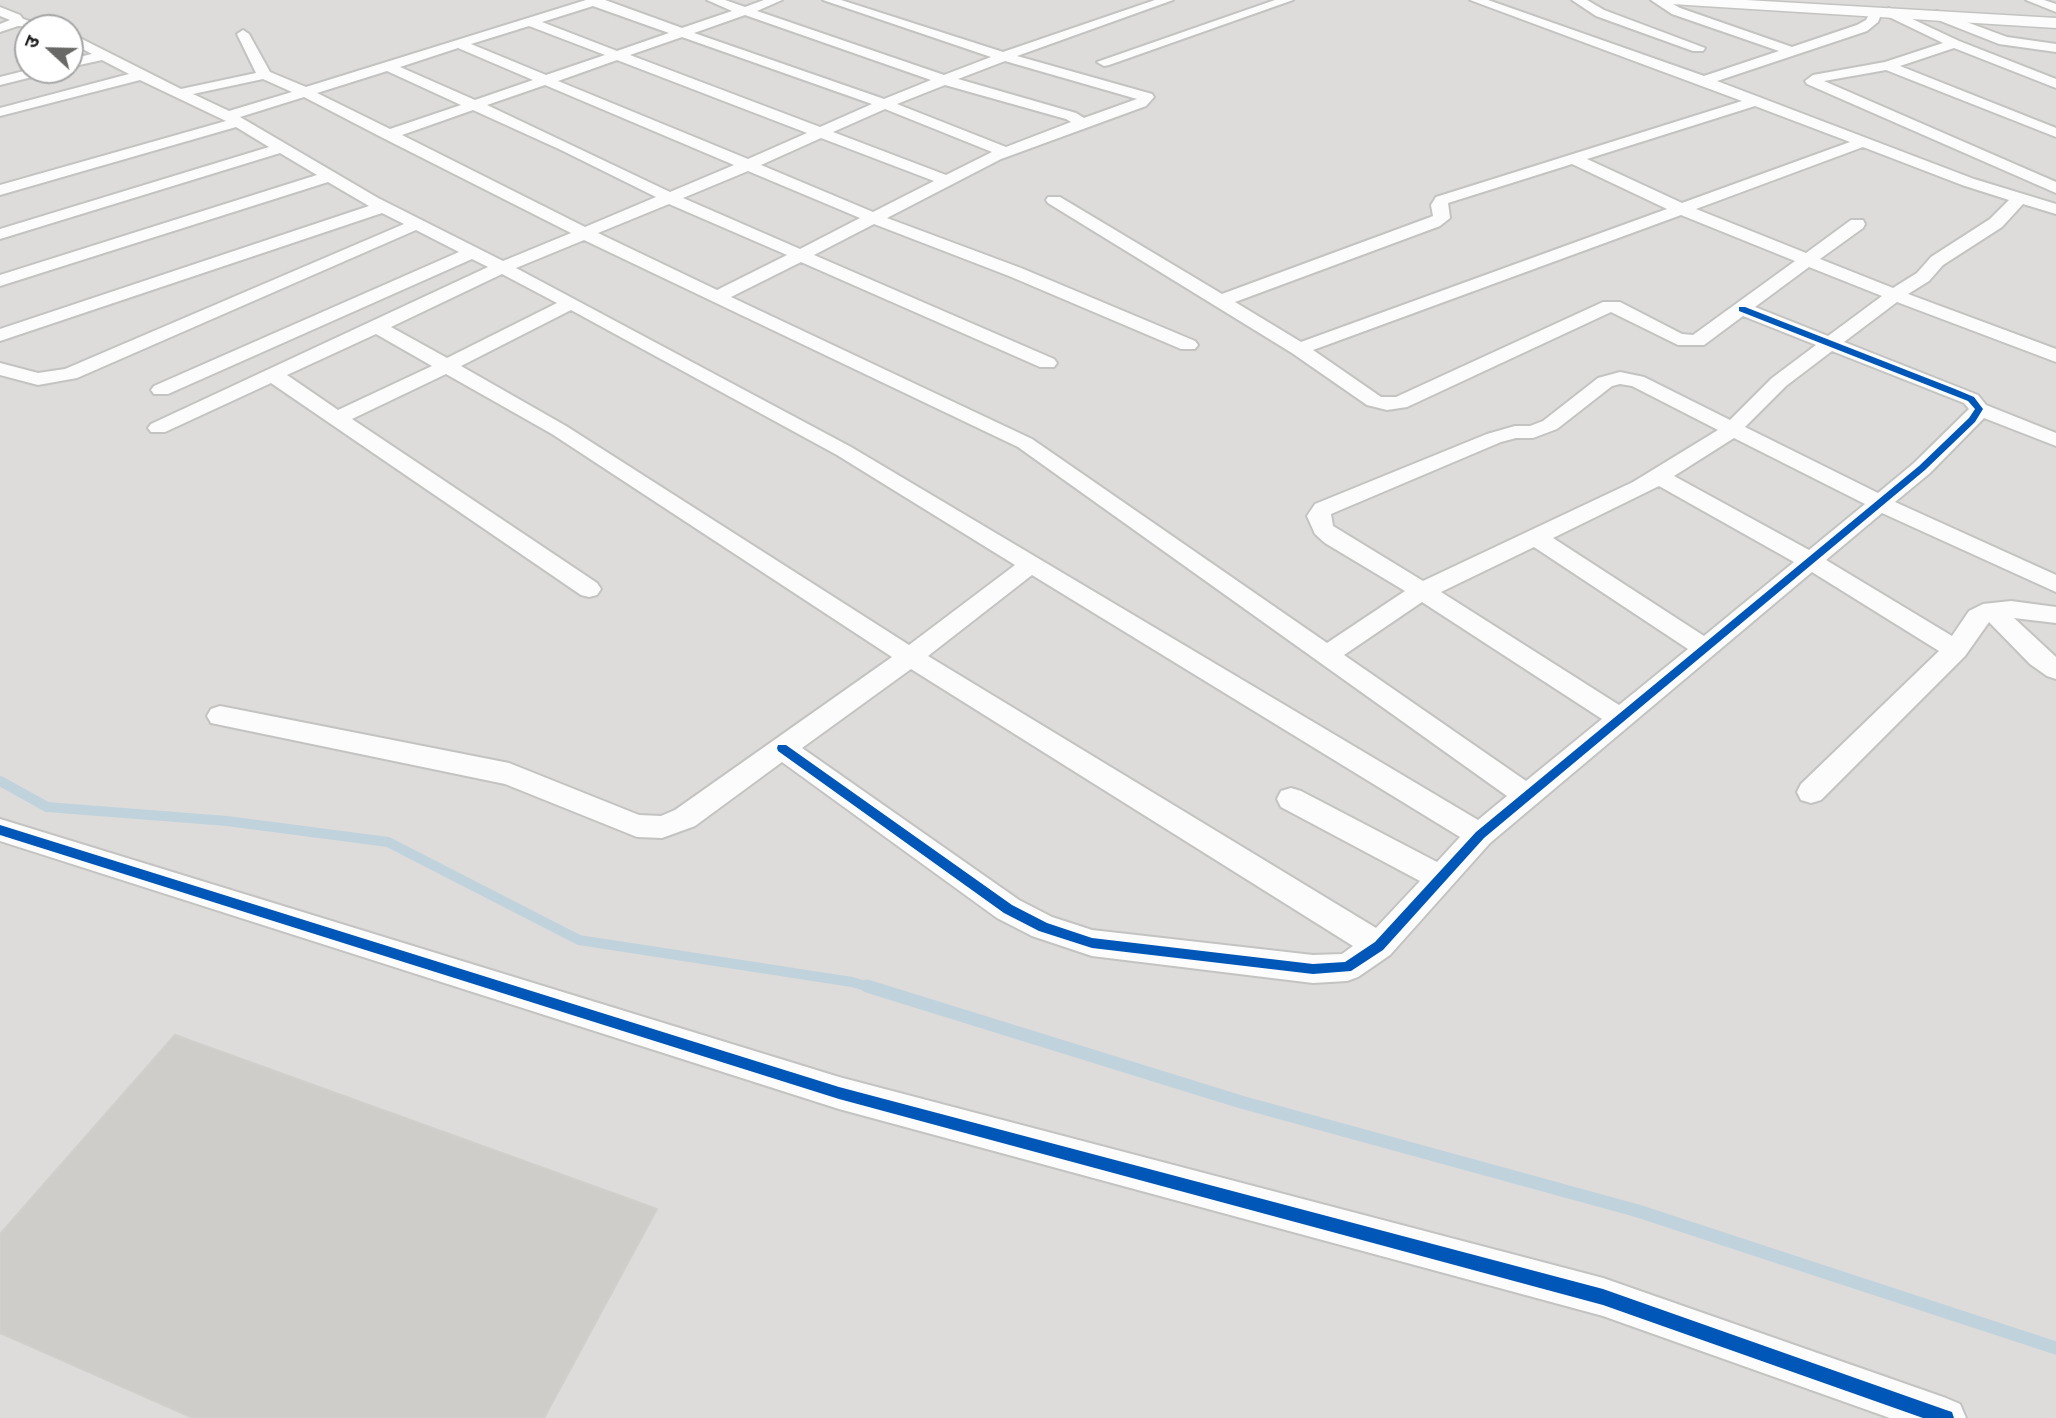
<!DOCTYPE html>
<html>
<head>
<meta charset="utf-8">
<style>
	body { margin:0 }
	#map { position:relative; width:2056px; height:1418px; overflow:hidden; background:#edede9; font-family:"PT Sans","Noto Sans Devanagari",sans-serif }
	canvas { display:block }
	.north { position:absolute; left:14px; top:14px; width:70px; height:70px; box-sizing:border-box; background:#fff; border:2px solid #a6a6a6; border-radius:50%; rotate:292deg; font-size:19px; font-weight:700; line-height:28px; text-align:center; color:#202020 }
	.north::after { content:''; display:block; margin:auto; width:24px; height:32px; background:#686866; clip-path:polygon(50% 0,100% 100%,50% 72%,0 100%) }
</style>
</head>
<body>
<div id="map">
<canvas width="2056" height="1418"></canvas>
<div class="north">उ</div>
</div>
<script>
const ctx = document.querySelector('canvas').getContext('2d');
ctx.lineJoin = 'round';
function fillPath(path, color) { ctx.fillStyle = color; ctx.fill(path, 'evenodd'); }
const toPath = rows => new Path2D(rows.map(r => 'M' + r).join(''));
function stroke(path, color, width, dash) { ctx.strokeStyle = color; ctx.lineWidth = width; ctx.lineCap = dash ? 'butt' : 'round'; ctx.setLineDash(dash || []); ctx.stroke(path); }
fillPath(toPath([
	[0,0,2056,0,2056,1418,0,1418],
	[28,28,70,28,70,70,28,70]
]), '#dddcda');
stroke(toPath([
	[0,781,47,807,227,821,388,842,579,940,852,982,872,988]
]), '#c0d3dd', 10);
stroke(toPath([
	[867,986,1241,1102,1638,1211,2056,1348]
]), '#c0d3dd', 13);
const building = toPath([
	[175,1035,657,1209,544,1418,193,1418,0,1333,0,1234,175,1035]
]);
fillPath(building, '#cecdca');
stroke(building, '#d0cfcb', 2);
const minor = toPath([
	[586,0,605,0,682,28,732,11,707,0,725,0,745,7,764,0,782,0,757,11,944,75,991,57,823,0,841,0,1003,52,1155,0,1173,0,1017,56,1152,94,1154,97,1146,106,1001,159,887,218,1021,268,1195,341,1198,345,1195,349,1181,349,1009,276,874,224,814,255,1054,359,1057,363,1054,367,1040,367,801,262,731,297,1032,439,1327,643,1405,591,1325,543,1315,534,1307,516,1315,504,1487,434,1515,426,1530,426,1543,421,1598,378,1620,372,1644,377,1730,420,1772,378,1816,345,1743,316,1704,345,1678,345,1611,312,1407,407,1387,410,1367,405,1292,353,1048,203,1046,200,1048,197,1060,197,1222,294,1428,218,1433,216,1431,205,1436,197,1742,101,1470,0,1488,0,1704,76,1779,51,1672,14,1651,0,1666,0,1680,8,1792,47,1857,25,1866,20,1872,9,1880,9,1882,12,1878,22,1867,31,1717,81,1974,179,2056,204,2056,214,2023,204,2002,227,1943,265,1929,281,1908,294,2056,349,2056,362,1897,302,1844,342,1978,395,1986,405,2056,433,2056,446,1984,418,1930,473,1895,502,2056,575,2056,592,1882,513,1826,560,1952,636,1969,611,1983,604,2011,601,2056,607,2056,623,2014,618,2056,657,2056,679,2047,676,2030,664,1989,622,1965,656,1821,800,1811,803,1801,800,1797,792,1801,784,1939,651,1812,572,1490,843,1390,955,1358,977,1347,981,1313,983,1092,956,1032,936,997,918,782,762,695,826,662,838,637,837,505,784,211,723,207,716,211,709,220,706,509,763,639,815,661,816,675,810,892,657,552,434,446,374,352,419,597,583,601,589,597,595,589,597,581,595,271,383,165,432,151,432,148,428,151,424,488,267,472,259,168,394,154,394,151,390,154,386,459,252,416,230,77,378,38,385,0,375,0,363,38,373,65,369,404,224,382,213,0,341,0,329,369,206,328,182,0,286,0,275,317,175,280,153,0,239,0,229,269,147,236,127,0,195,0,185,226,121,140,80,0,116,0,108,129,74,102,60,70,67,70,59,92,54,70,42,70,33,181,89,256,73,237,34,243,30,249,34,270,72,306,87,586,0],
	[593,6,669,33,617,51,542,22,593,6],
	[745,15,931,80,884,99,694,33,745,15],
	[529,26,605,55,546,75,471,44,529,26],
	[682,37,872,104,820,127,630,55,682,37],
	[458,48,533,80,475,100,400,67,458,48],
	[617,60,807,133,748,159,558,81,617,60],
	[1005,61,1137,99,1084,118,1076,113,958,79,1005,61],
	[387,71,461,105,390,129,317,93,387,71],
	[263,79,292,92,229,111,193,94,263,79],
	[545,85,734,165,670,192,487,105,545,85],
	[945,85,1066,119,1071,122,1006,147,897,104,945,85],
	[304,97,383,138,571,233,503,261,378,198,240,117,304,97],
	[1755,106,1850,142,1682,203,1587,159,1755,106],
	[885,109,992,152,946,175,833,132,885,109],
	[473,110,561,150,656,197,585,227,402,135,473,110],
	[821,138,934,181,873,212,761,165,821,138],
	[1863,147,1962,185,2009,200,1990,219,1931,257,1917,273,1893,288,1820,259,1863,228,1865,224,1863,220,1851,220,1806,253,1696,209,1863,147],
	[1572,164,1667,209,1301,342,1235,302,1440,226,1450,218,1448,203,1572,164],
	[748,171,860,218,800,249,683,198,748,171],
	[669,204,787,255,717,290,598,233,669,204],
	[1681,215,1795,261,1693,335,1682,334,1620,302,1603,302,1396,397,1381,397,1313,350,1681,215],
	[584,240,1018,447,1507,796,1478,820,851,447,516,268,584,240],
	[1809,267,1882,296,1828,336,1755,307,1809,267],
	[502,274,557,303,447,358,391,327,502,274],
	[571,310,837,455,1015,565,909,645,566,426,461,366,571,310],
	[376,334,432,366,338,410,287,375,376,334],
	[1832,351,1964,403,1969,409,1914,463,1878,493,1745,427,1786,386,1832,351],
	[1620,384,1632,386,1718,430,1633,482,1423,581,1333,526,1331,514,1501,442,1516,438,1533,438,1557,429,1612,386,1620,384],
	[1734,438,1865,504,1809,550,1674,476,1734,438],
	[1659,486,1794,562,1704,636,1553,538,1659,486],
	[1534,547,1688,649,1619,705,1441,592,1534,547],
	[1032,575,1460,837,1437,862,1301,791,1291,788,1281,791,1277,799,1281,807,1420,881,1376,928,928,656,1032,575],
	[1422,602,1602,719,1526,781,1344,655,1422,602],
	[911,669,1353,946,1342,954,1313,955,1092,930,1052,917,1019,900,802,748,911,669],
	[1275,0,1293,0,1109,65,1104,66,1097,62,1275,0],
	[1572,0,1587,0,1604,10,1705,48,1703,51,1693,51,1596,16,1572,0],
	[2026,0,2044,0,2056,4,2056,12,2026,0],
	[0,7,20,15,23,19,52,28,18,26,0,32,0,24,10,20,0,16,0,7],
	[1889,8,1959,41,2056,79,2056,88,1954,48,1900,66,2056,128,2056,137,1886,70,1824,81,2056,182,2056,193,1807,84,1805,81,1813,75,1885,62,1943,43,1885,15,1883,12,1889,8],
	[1937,11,2007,37,2056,44,2056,52,1999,44,1933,18,1931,15,1937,11],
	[28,70,50,70,48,73,0,85,0,77,28,70],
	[0,819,839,1077,1603,1278,1946,1398,1960,1404,1966,1418,1890,1418,1603,1316,839,1109,0,841,0,819]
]);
const tertiary = toPath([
	[1664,0,1746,0,2056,18,2056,28,1671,4,1664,0]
]);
stroke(minor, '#c3c3c1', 4);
stroke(tertiary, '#c3c3c1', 3);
fillPath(minor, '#fcfcfc');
fillPath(tertiary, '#fcfcfc');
fillPath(toPath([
	[1739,307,1745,307,1955,389,1974,397,1983,409,1975,422,1925,470,1484,838,1383,950,1351,971,1313,974,1092,948,1039,931,1004,913,778,751,777,748,778,745,786,745,1012,905,1047,923,1092,938,1313,964,1345,962,1375,942,1476,832,1919,466,1969,418,1975,409,1968,401,1739,311,1739,307],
	[0,825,839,1087,1603,1289,1946,1410,1952,1412,1954,1418,1923,1418,1603,1305,839,1099,0,835,0,825]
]), '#0057b8');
</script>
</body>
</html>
